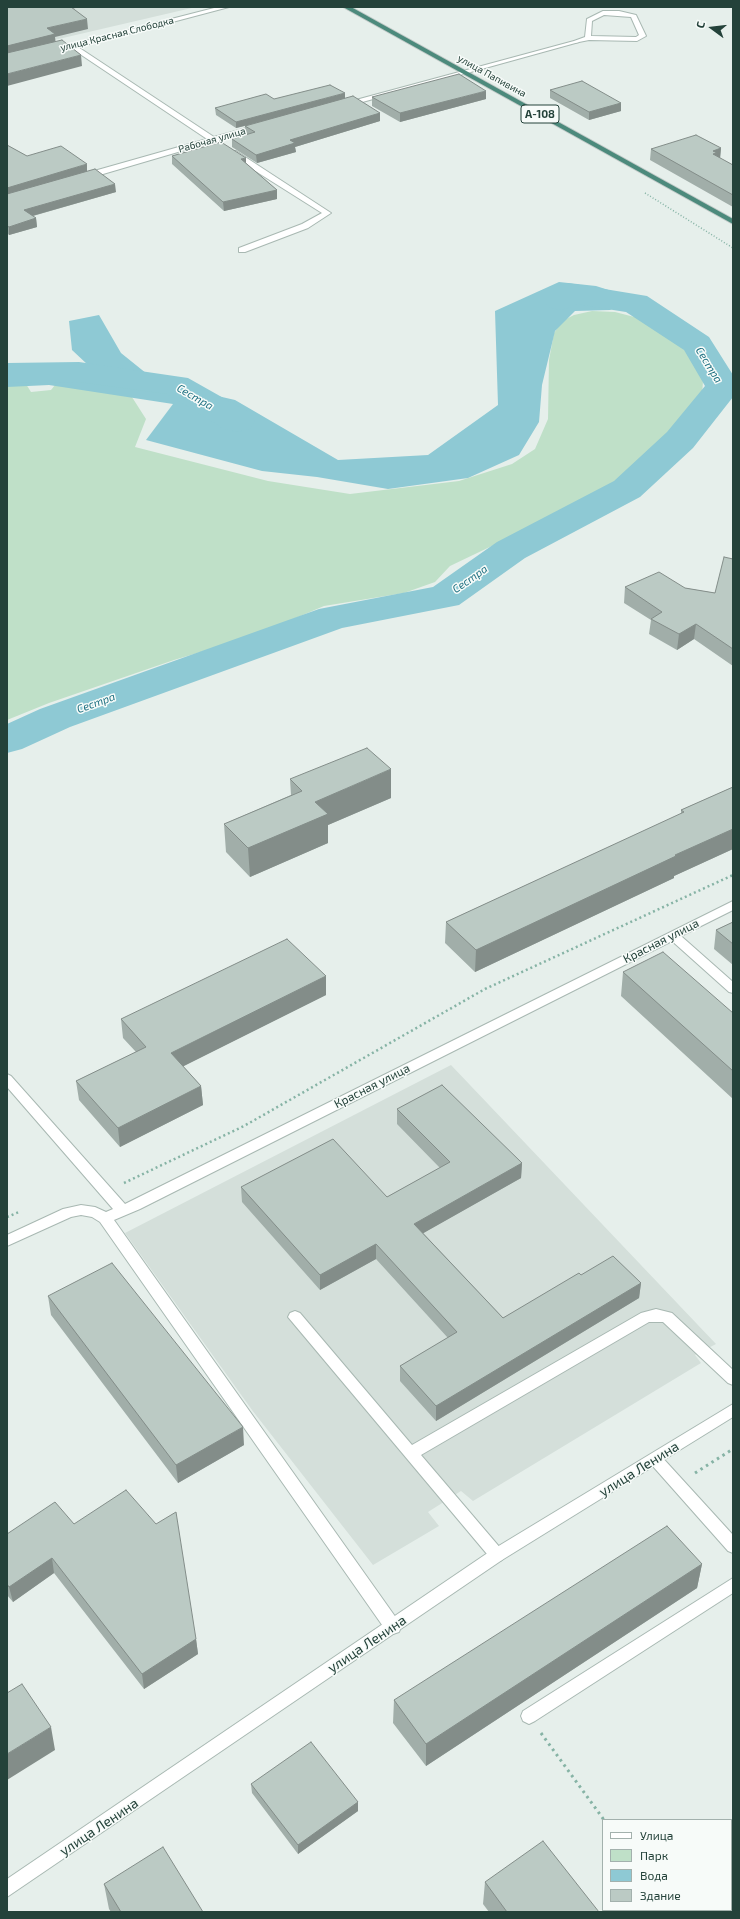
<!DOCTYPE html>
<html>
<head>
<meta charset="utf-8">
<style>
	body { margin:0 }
	#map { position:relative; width:740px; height:1919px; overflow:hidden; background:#e6efeb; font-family:"Exo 2",sans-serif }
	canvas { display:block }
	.frame { position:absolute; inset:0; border:8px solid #24423a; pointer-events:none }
	.legend { position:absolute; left:602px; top:1819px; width:130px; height:92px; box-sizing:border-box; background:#f7fbf9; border:1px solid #a3b1ad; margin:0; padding:5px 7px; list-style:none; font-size:12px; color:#24423a }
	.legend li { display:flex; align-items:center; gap:8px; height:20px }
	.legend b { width:20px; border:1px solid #a3b1ad }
	.north { position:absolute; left:692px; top:8px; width:40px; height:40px; -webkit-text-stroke:3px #f7fbf9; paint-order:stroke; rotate:285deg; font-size:11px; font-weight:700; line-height:16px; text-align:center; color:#24423a }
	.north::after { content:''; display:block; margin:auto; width:14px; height:18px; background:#24423a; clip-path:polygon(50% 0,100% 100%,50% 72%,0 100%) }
</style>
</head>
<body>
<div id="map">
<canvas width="740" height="1919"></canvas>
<div class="frame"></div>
<ul class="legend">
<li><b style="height:5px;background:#fff"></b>Улица</li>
<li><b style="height:11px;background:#bfe0c8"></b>Парк</li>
<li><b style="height:11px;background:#8ec9d4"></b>Вода</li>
<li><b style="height:11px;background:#bbcac4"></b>Здание</li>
</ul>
<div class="north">С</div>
</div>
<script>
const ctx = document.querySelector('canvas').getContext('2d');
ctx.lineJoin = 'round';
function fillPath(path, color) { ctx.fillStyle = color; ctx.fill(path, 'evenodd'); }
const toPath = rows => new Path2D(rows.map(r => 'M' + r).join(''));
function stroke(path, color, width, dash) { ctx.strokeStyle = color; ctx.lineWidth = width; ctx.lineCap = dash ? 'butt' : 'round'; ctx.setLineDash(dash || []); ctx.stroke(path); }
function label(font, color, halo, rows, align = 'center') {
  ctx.font = font + ' "Exo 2",sans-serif'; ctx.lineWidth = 3; ctx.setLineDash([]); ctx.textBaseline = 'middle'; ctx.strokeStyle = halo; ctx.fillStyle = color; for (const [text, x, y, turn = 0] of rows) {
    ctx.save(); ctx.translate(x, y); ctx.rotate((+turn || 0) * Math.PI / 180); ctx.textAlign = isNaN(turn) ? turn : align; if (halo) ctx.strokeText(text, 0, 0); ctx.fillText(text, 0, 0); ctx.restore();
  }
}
fillPath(toPath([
	[7,7,196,7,7,51],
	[451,1065,716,1344,695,1355,701,1363,473,1501,461,1491,428,1512,439,1526,373,1565,252,1410,125,1233]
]), '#d4dfda');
fillPath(toPath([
	[592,311,615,312,646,320,676,341,694,360,703,380,702,398,695,412,653,455,611,489,450,566,435,582,404,593,324,606,251,637,174,660,49,703,7,720,7,385,26,384,31,392,51,390,59,380,130,394,146,419,135,447,268,481,350,494,459,481,512,464,535,449,548,419,549,360,554,333,562,321,574,315]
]), '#bfe0c8');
fillPath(toPath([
	[559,282,596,286,621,294,624,299,618,306,610,310,575,311,555,331,542,385,539,422,519,455,468,478,388,489,317,477,262,471,146,440,173,404,49,385,7,387,7,367,64,372,88,365,72,350,69,321,99,315,121,353,157,382,235,400,338,460,428,455,498,405,495,311]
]), '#8ec9d4');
fillPath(toPath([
	[568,283,647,296,709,337,733,375,733,397,693,448,640,497,525,558,459,605,342,628,70,727,22,749,7,753,7,724,40,709,319,609,433,587,497,542,614,481,667,432,705,386,684,350,626,312,575,304,572,307,560,310,548,307,543,300,548,293,556,286,568,283],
	[79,362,188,378,250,413,255,421,250,429,237,432,224,429,167,394,79,382,7,383,7,363,79,362]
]), '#8ec9d4');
const service = toPath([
	[603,11,619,11,636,15,646,36,637,41,589,40,574,43,574,41,585,37,587,19,603,11],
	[604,15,631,17,639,35,636,37,591,36,592,21,604,15],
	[656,1309,672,1313,733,1370,733,1385,728,1383,663,1322,649,1322,421,1455,502,1550,505,1555,502,1560,497,1562,492,1560,288,1317,290,1313,295,1311,300,1313,412,1445,641,1313,656,1309],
	[655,1453,660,1455,733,1535,733,1553,728,1551,650,1463,648,1459,650,1455,655,1453],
	[733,1578,733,1593,535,1721,529,1724,523,1721,521,1716,523,1711,733,1578]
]);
const minor = toPath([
	[218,7,229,7,78,47,214,137,261,124,264,124,264,128,219,140,219,144,212,142,86,179,80,179,80,175,207,139,71,48,66,48,66,46,218,7],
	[574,41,579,42,348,106,341,104,574,41],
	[230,151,236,151,331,213,308,228,245,252,239,252,239,248,302,224,322,213,230,155,230,151],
	[733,901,733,910,681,936,733,982,733,993,729,992,672,941,140,1209,114,1220,399,1622,401,1627,399,1632,393,1634,387,1632,100,1222,92,1217,81,1215,71,1217,7,1246,7,1235,63,1209,81,1205,95,1207,106,1212,113,1209,7,1087,7,1074,11,1076,125,1204,733,901]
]);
const tertiary = toPath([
	[733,1404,733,1417,502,1560,7,1897,7,1879,492,1550,733,1404]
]);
const trunk = toPath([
	[343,7,351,7,733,219,733,224,343,7]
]);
stroke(service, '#a8b8b2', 2);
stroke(minor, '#a8b8b2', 2);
stroke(tertiary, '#a8b8b2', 2);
stroke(trunk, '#c2cac8', 2);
stroke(toPath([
	[645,193,733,248]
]), '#86b3a5', 1.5, [1, 2]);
stroke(toPath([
	[124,1183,244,1126,485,989,733,875],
	[7,1217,19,1212]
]), '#86b3a5', 2.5, [2, 3]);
stroke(toPath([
	[695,1473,733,1449],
	[541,1733,604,1820],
	[669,1910,671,1912]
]), '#86b3a5', 3, [2.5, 4]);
fillPath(service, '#fff');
fillPath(minor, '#fff');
fillPath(tertiary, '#fff');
fillPath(trunk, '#4c8a7c');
fillPath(toPath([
	[550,90,621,103,621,111,589,120,550,98],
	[372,97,486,99,400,122,372,106],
	[274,99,345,99,380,113,380,121,295,147,296,152,257,163,232,147,232,139,246,135,245,134,245,126,236,128,216,115,215,108],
	[7,145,27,156,87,171,116,192,33,216,36,218,37,227,9,235,7,233],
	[721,148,720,158,733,165,733,207,650,160,651,149],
	[172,156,246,163,277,190,277,199,224,211,172,164],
	[733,559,733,666,694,639,677,650,649,634,651,620,624,603,625,587,685,588,715,593],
	[290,779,391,798,328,825,328,843,250,877,226,852,224,824,291,795],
	[733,787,733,849,674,876,674,878,475,972,445,943,446,922,681,814,681,810],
	[733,922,733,965,714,949,716,930],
	[623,972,733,1013,733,1099,621,996],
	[326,976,326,995,183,1066,201,1086,203,1105,120,1147,79,1100,76,1081,136,1052,123,1038,121,1019],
	[397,1109,522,1163,521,1178,423,1233,503,1318,581,1275,641,1283,639,1298,436,1421,400,1381,400,1366,448,1338,376,1259,320,1290,242,1202,241,1187,387,1197,440,1168,397,1124],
	[48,1296,244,1445,178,1483,51,1315],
	[74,1524,196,1639,198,1654,144,1689,54,1573,13,1602,7,1595,7,1534],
	[702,1564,697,1588,426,1766,393,1723,394,1700],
	[251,1784,358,1802,358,1811,298,1854,252,1793],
	[485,1882,599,1912,489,1912,483,1904],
	[104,1884,203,1912,111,1912,109,1909]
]), '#a1aea9');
fillPath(toPath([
	[62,7,80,7,62,11],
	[87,19,88,29,55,37,56,45,7,57,7,46,47,28],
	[81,55,82,66,7,86,7,74],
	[486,91,486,99,400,122,400,113],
	[345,93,345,100,236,128,236,122],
	[621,103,621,111,589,120,589,112],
	[380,113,380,121,295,147,296,152,257,163,256,155,290,140],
	[721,148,720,159,712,165,713,151],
	[246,158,246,166,241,159],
	[87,164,87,172,7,196,7,188],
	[115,184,116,192,25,218,24,210],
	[277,190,277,199,224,211,223,202],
	[36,218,37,227,9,235,9,227],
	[696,624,694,639,677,650,679,634],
	[391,769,391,798,328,825,328,843,250,877,248,848,315,802],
	[733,829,733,849,674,876,674,878,475,972,476,950,675,855],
	[326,976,326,995,172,1072,171,1053],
	[201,1086,203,1105,120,1147,118,1128],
	[522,1163,521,1178,413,1239,414,1224],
	[376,1244,376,1259,320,1290,320,1275],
	[641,1283,639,1298,436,1421,436,1406],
	[243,1427,244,1445,178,1483,176,1465],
	[52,1558,54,1573,13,1602,9,1587],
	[702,1564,697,1588,426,1766,426,1744],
	[196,1639,198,1654,144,1689,142,1674],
	[51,1727,55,1750,7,1780,7,1754],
	[358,1802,358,1811,298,1854,298,1845]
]), '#838d89');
const building = toPath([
	[7,7,71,7,87,19,47,28,55,34,7,46,7,7],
	[62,40,81,55,7,74,7,53,62,40],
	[459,74,486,91,400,113,372,97,459,74],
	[582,81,621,103,589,112,550,90,582,81],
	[330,85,345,93,236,122,215,108,266,94,274,99,330,85],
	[353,96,380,113,290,140,295,143,256,155,232,139,255,132,245,126,353,96],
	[696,135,721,148,713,151,717,153,713,154,733,165,733,195,651,149,696,135],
	[221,142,246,158,241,159,277,190,223,202,172,156,221,142],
	[7,145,27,156,61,146,87,164,7,188,7,145],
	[95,169,115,184,24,210,36,218,9,227,7,226,7,194,95,169],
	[724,557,733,559,733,649,696,624,679,634,651,619,662,612,625,587,659,572,685,588,715,593,724,557],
	[367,748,391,769,315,802,328,814,248,848,224,824,302,791,290,779,367,748],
	[733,787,733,829,675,855,676,856,476,950,446,922,684,812,681,810,733,787],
	[733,922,733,944,716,930,733,922],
	[287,939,326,976,171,1053,201,1086,118,1128,76,1081,146,1047,121,1019,287,939],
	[663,952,733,1013,733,1071,623,972,663,952],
	[442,1085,522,1163,414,1224,503,1318,579,1273,581,1275,613,1256,641,1283,436,1406,400,1366,457,1332,376,1244,320,1275,241,1187,333,1139,387,1197,450,1162,397,1109,442,1085],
	[112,1263,243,1427,176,1465,48,1296,112,1263],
	[126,1490,156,1524,176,1512,196,1639,142,1674,52,1558,9,1587,7,1584,7,1534,55,1502,74,1524,126,1490],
	[667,1526,702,1564,426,1744,394,1700,667,1526],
	[22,1684,51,1727,7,1754,7,1693,22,1684],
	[311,1742,358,1802,298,1845,251,1784,311,1742],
	[543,1841,599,1912,507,1912,485,1882,543,1841],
	[163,1847,203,1912,121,1912,104,1884,163,1847]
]);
fillPath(building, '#bbcac4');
stroke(building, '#838d89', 1);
label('10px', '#24423a', '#f7fbf9', [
	["улица Красная Слободка",117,34,-14],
	["улица Папивина",492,76,29],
	["Рабочая улица",212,140,-16]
]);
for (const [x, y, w] of [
	[540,114,38]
]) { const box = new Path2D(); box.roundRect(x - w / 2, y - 9, w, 18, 3); ctx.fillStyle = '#f7fbf9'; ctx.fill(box); stroke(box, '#24423a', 1); }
label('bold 11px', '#24423a', null, [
	["А-108",540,114]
]);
label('italic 11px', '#1c6f80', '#f7fbf9', [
	["Сестра",709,365,58],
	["Сестра",195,397,30],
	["Сестра",470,579,-35],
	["Сестра",96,703,-20]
]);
label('12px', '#24423a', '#f7fbf9', [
	["Красная улица",661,941,-27],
	["Красная улица",372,1086,-27]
]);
label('14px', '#24423a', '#f7fbf9', [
	["улица Ленина",639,1469,-32],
	["улица Ленина",367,1644,-34],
	["улица Ленина",99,1827,-34]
]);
</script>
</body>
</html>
